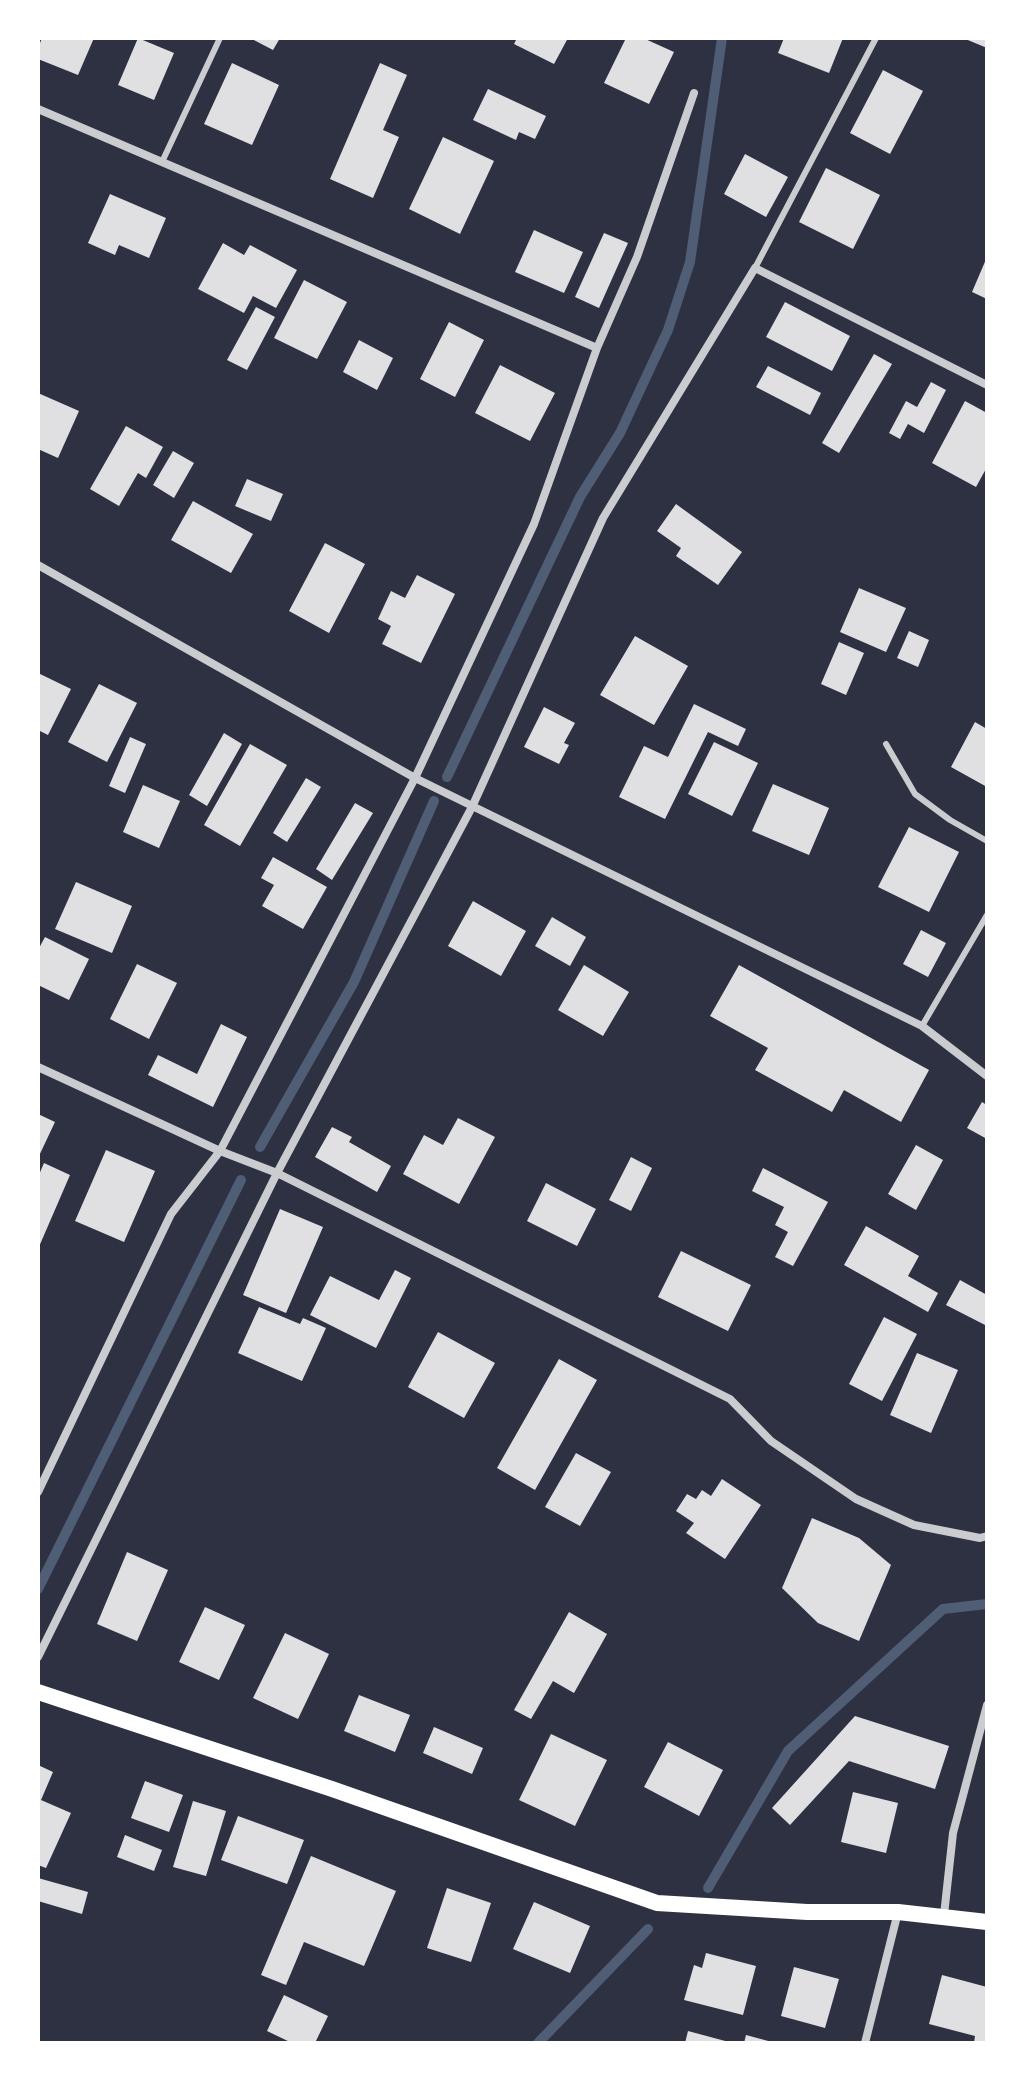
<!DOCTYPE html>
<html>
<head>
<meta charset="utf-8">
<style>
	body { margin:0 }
	#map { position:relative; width:1025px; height:2081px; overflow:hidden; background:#2d3142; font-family:"Roboto Condensed",sans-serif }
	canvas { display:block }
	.frame { position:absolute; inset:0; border:40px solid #fff; pointer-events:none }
</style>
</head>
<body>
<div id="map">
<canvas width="1025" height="2081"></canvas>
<div class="frame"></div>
</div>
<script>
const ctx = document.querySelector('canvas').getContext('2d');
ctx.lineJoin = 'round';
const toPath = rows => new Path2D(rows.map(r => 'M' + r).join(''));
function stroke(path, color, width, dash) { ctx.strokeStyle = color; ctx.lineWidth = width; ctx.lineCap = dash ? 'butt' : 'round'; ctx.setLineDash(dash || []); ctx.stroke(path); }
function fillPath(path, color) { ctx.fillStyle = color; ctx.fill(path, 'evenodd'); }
stroke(toPath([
	[447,777,580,497,620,433,668,330,690,262,722,38],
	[260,1147,354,982,434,801],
	[38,1589,241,1180],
	[708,1888,788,1751,943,1609,987,1604],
	[538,2043,648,1929]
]), '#4f5d75', 10);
fillPath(toPath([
	[42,38,94,38,78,75,38,59,38,48],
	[138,38,174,53,154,100,118,85],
	[250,38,280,38,273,50],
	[517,38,568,38,554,64,514,44],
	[626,38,643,38,674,52,649,104,604,83],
	[784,38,843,38,829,73,778,53],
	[963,38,987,38,987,48],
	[232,63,279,85,252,145,204,124],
	[380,63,407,75,383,130,399,137,373,198,330,179],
	[883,70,923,91,890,154,850,133],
	[488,89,546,116,535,139,519,132,516,140,473,120],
	[443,137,494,161,460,234,409,209],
	[745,154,788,177,766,217,724,194],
	[826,168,880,195,853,249,799,222],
	[110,194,166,218,149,258,119,245,115,255,88,243],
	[534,230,583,252,564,293,515,272],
	[604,233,628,243,599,308,575,297],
	[223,243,244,255,250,245,297,270,276,308,253,296,244,313,198,289],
	[987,257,987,299,972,292],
	[304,280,347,302,317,359,274,338],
	[785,302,850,336,832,371,766,337],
	[256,307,275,317,247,370,227,360],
	[449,322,484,340,455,397,420,379],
	[359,340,393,358,377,390,343,372],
	[874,354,892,364,839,453,822,443],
	[500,365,555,393,530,441,475,413],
	[768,366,821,393,810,415,756,387],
	[931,382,946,390,924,433,908,424,900,439,889,433,906,401,917,407],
	[38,393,79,411,58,458,38,449],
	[965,401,987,413,987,467,976,487,932,463],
	[126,426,163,447,146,478,138,473,119,506,90,489],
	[173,451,194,463,174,498,153,485],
	[247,479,283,494,271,521,235,506],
	[193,501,253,534,231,573,171,540],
	[676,504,742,552,718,585,676,556,681,548,657,531],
	[325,543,365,564,329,633,289,611],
	[417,575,455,594,421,663,382,644,391,626,378,619,391,591,405,598],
	[859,588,906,608,886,652,840,632],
	[909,631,929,640,918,667,897,658],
	[635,636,688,666,654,725,600,695],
	[839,642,864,653,846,695,821,684],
	[38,673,71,689,48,735,38,730],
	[99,684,137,703,107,762,68,742],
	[694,704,746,729,738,746,708,732,665,819,619,797,644,746,668,757],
	[544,707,575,723,564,743,569,745,559,764,524,747],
	[975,722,987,729,987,787,951,767],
	[224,733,242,744,207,806,189,795],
	[130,737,146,744,125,793,109,786],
	[714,742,758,763,732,816,688,794],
	[250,744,287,765,240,846,204,825],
	[306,778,321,787,287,842,273,833],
	[773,784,829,808,809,855,752,831],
	[143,785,180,801,159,848,123,832],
	[355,803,373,813,332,880,316,869],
	[909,827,959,852,929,912,878,887],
	[273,857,327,887,303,929,262,906,274,885,261,878],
	[76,882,132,906,112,953,55,929],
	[473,901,526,931,501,976,448,946],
	[552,917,586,937,570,966,535,946],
	[921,930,946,943,928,977,903,964],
	[45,937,89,959,69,1000,38,985,38,950],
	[137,964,177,983,149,1039,110,1019],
	[584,965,629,992,603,1036,558,1010],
	[739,965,929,1070,901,1122,844,1090,832,1112,755,1070,768,1048,710,1016],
	[221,1024,247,1037,213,1107,148,1075,158,1055,197,1074],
	[982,1102,987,1105,987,1139,967,1128],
	[38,1114,55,1122,38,1158],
	[458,1118,495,1137,459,1204,403,1174,424,1135,443,1145],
	[332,1127,352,1137,349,1142,391,1166,377,1192,315,1157],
	[916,1145,943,1160,916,1210,888,1194],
	[106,1150,155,1171,124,1242,75,1221],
	[631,1157,652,1168,631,1211,609,1200],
	[44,1163,70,1175,38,1249,38,1177],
	[763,1168,828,1202,793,1266,775,1257,788,1232,775,1225,784,1207,752,1191],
	[546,1183,596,1209,577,1246,527,1221],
	[280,1209,323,1227,286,1313,243,1295],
	[866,1226,919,1256,908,1276,938,1293,928,1312,844,1265],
	[681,1251,751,1285,728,1331,658,1297],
	[395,1270,411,1278,376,1348,310,1315,330,1276,379,1300],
	[960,1280,987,1295,987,1326,946,1305],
	[259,1307,300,1324,303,1318,326,1328,302,1381,238,1353],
	[884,1317,917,1334,882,1401,849,1384],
	[438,1332,495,1363,464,1418,408,1387],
	[917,1353,958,1370,931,1433,890,1415],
	[559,1359,597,1380,535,1490,497,1468],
	[576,1453,611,1472,580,1526,545,1507],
	[722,1479,761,1505,725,1559,686,1533,694,1523,676,1511,687,1494,696,1499,702,1490,711,1496],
	[812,1518,859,1538,891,1565,859,1641,818,1623,782,1588],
	[127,1552,168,1570,137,1641,97,1624],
	[205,1607,245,1625,219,1680,179,1662],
	[569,1612,607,1634,574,1693,553,1681,531,1719,514,1710],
	[285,1633,329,1654,298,1719,253,1698],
	[359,1695,410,1715,395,1752,344,1731],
	[855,1716,949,1746,935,1789,849,1761,790,1825,772,1808],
	[434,1727,483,1748,472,1774,423,1753],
	[551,1734,607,1760,575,1826,519,1800],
	[668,1742,723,1770,699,1816,644,1787],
	[38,1765,53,1772,41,1800,71,1813,46,1868,38,1865],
	[145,1781,183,1795,169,1832,131,1818],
	[853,1792,898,1803,886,1853,841,1842],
	[193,1801,226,1811,206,1876,173,1867],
	[238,1816,304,1840,287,1884,221,1860],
	[125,1835,162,1850,154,1871,117,1857],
	[311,1856,396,1891,364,1966,304,1942,286,1985,261,1975],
	[38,1878,88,1892,82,1914,38,1901],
	[447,1888,491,1903,471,1962,427,1948],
	[534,1902,590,1926,570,1973,513,1949],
	[706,1953,756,1966,743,2015,684,2000,694,1965,702,1968],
	[794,1967,839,1979,825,2028,781,2016],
	[942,1975,987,1987,987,2043,974,2043,975,2036,929,2024],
	[284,1995,328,2016,315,2043,292,2043,267,2031],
	[688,2031,729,2042,729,2043,685,2043],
	[746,2035,772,2042,772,2043,744,2043]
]), '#e0e0e3');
stroke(toPath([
	[162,162,220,38],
	[755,268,876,38],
	[886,744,915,794,950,820,987,841],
	[922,1026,987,915]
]), '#caccd0', 6);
stroke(toPath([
	[38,109,597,348],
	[38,565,415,778,922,1026,987,1076],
	[38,1067,220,1151,277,1173,730,1399,771,1441,856,1499,914,1525,980,1538,987,1536],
	[38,1492,171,1214,220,1151,415,778,534,524,597,348,637,257,694,93],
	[38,1657,277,1173,472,807,603,518,755,268,987,385],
	[944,1915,953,1833,987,1705],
	[865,2043,898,1912]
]), '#caccd0', 8);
stroke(toPath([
	[38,1692,332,1789,657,1903,807,1912,898,1912,987,1922]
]), '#fff', 16);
</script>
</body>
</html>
